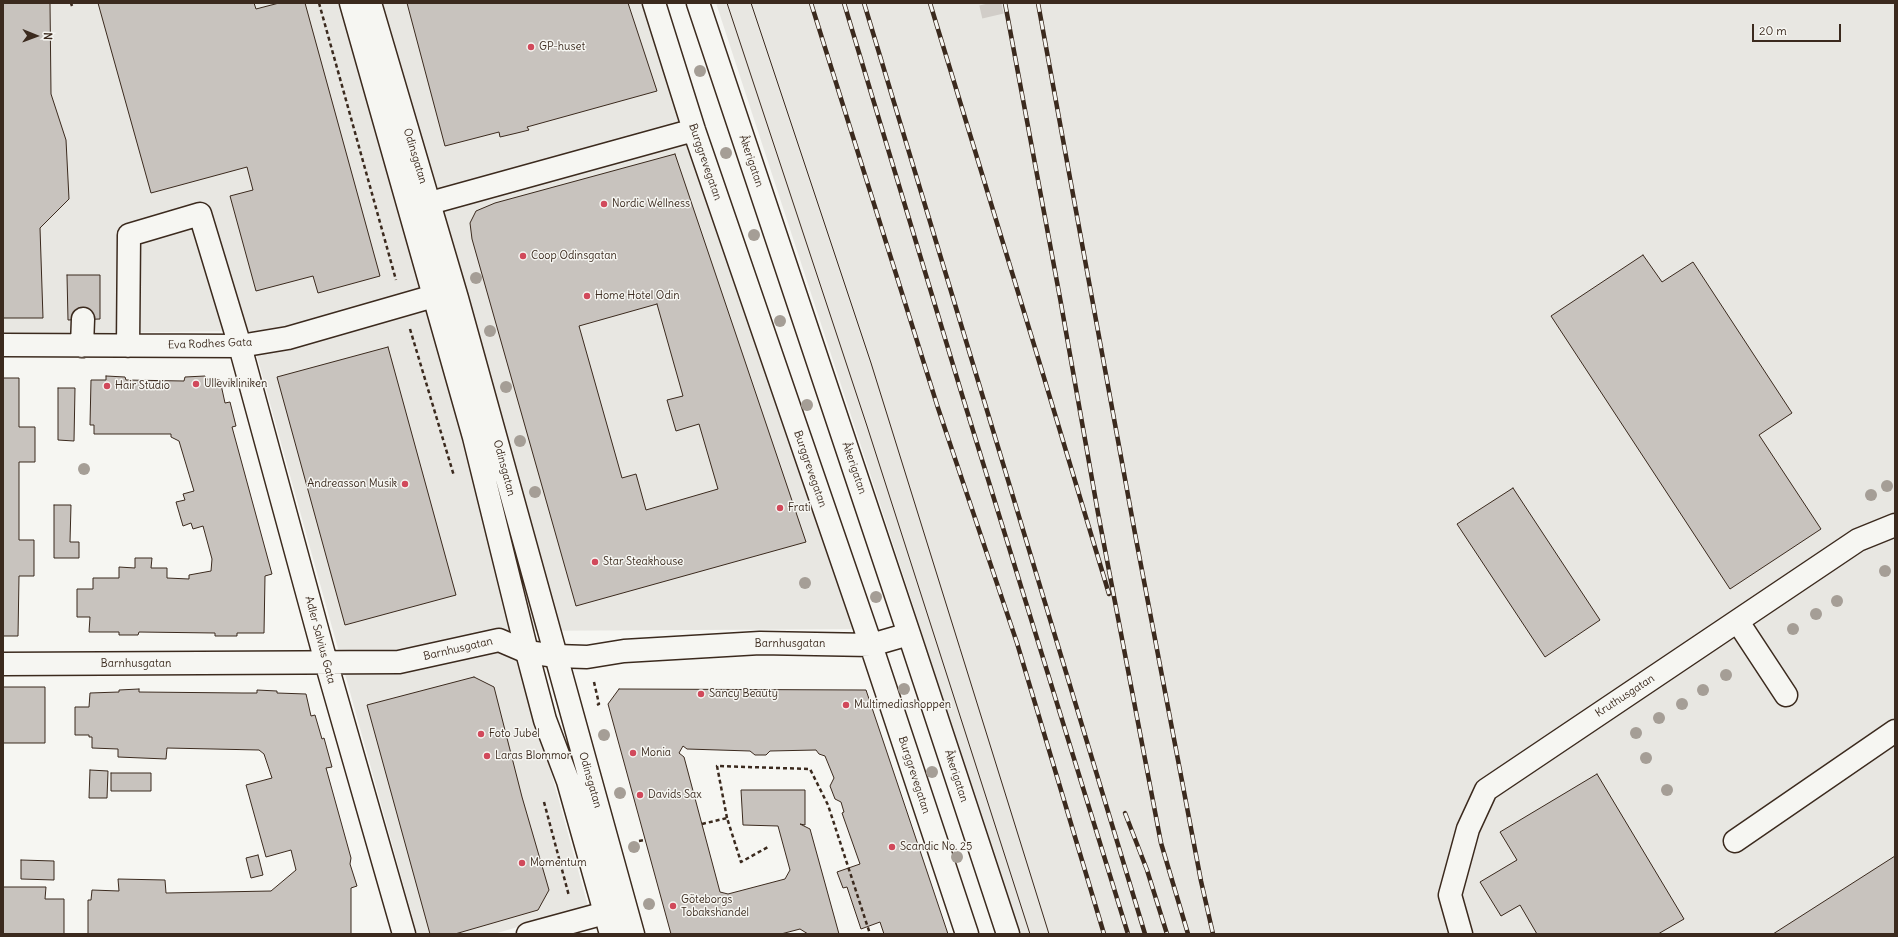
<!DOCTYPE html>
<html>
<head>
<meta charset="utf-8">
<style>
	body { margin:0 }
	#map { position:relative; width:1898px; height:937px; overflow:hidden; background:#f6f6f2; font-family:Delius,sans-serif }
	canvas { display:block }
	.frame { position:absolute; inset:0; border:4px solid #3b2a1e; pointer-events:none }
	.north { position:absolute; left:16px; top:16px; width:40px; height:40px; -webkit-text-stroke:3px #f6f6f2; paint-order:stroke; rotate:91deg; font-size:11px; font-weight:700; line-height:16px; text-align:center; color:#3b2a1e }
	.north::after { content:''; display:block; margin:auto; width:14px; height:18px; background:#3b2a1e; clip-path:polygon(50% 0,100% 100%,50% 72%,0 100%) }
	.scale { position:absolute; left:1752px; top:24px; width:89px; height:18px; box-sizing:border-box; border:2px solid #3b2a1e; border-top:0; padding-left:5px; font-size:12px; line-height:14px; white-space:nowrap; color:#3b2a1e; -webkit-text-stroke:3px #f6f6f2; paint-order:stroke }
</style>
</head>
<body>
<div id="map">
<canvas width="1898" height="937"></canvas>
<div class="frame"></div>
<div class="north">N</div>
<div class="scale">20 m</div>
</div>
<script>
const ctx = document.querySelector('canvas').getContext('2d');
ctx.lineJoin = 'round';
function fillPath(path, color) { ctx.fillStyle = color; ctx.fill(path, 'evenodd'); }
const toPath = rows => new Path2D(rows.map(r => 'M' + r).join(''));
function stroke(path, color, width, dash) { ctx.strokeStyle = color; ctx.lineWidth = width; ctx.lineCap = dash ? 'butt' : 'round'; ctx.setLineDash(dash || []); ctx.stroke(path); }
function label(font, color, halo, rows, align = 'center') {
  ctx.font = font + ' Delius,sans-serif'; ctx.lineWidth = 3; ctx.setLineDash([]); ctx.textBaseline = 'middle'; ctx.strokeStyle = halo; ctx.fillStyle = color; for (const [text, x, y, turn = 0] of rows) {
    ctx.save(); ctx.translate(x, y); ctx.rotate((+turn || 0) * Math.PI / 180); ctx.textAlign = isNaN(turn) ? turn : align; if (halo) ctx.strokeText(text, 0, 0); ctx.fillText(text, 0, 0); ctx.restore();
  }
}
fillPath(toPath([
	[3,3,663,3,873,629,512,631,588,906,494,934,417,934,250,331,3,334],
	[716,3,1895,3,1895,934,1017,934,913,605]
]), '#e8e7e2');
const building = toPath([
	[3,3,50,3,51,94,66,140,69,199,40,228,43,318,3,318,3,3],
	[98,3,254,3,256,9,279,3,305,3,380,276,318,293,313,276,256,291,230,196,253,190,247,167,151,193,98,3],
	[407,3,628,3,657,91,527,127,529,130,517,133,500,137,499,132,445,146,407,3],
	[675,154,806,542,576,606,472,239,470,223,476,211,495,203,675,154],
	[657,304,683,396,667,400,676,431,699,424,718,489,646,510,636,474,622,478,579,326,657,304],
	[1643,255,1662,282,1693,262,1792,413,1759,435,1821,529,1730,589,1551,316,1643,255],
	[67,275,100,275,100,319,68,320,67,275],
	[388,347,456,595,345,625,277,377,388,347],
	[106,376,125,377,126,380,184,381,185,377,205,376,206,379,220,380,225,403,230,402,236,426,232,427,272,574,265,576,264,633,237,633,237,636,215,636,215,633,139,632,138,635,119,635,119,632,89,632,90,617,77,617,77,589,93,589,93,578,119,578,119,567,135,568,135,558,152,558,151,568,167,568,167,578,189,579,189,575,211,571,212,559,203,526,193,529,191,523,183,526,176,502,185,500,183,494,194,491,179,441,171,437,171,434,94,434,94,425,90,425,91,380,106,380,106,376],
	[3,378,19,378,19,427,35,427,35,462,19,462,19,540,34,540,34,576,19,576,18,636,3,636,3,378],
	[58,388,75,388,74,441,58,440,58,388],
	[1513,488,1600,620,1545,657,1457,524,1513,488],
	[54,505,71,505,70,542,79,542,79,558,54,558,54,505],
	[474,677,494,687,522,797,549,890,538,910,455,934,430,934,367,705,474,677],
	[3,687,45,687,45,743,3,743,3,687],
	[139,689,139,692,243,693,257,693,257,690,277,691,277,693,306,694,311,716,315,715,322,739,324,738,332,767,326,768,351,858,350,864,357,886,351,888,351,934,88,934,88,900,91,900,92,890,119,891,118,879,165,880,166,893,271,891,296,870,291,850,266,857,246,785,272,778,264,754,259,750,167,748,166,759,118,757,118,749,92,748,92,737,89,737,89,735,75,735,75,707,89,707,90,693,119,692,119,690,139,689],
	[619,689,866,690,948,934,884,934,880,922,861,929,847,887,843,888,837,872,860,864,842,813,844,812,841,802,835,799,830,786,834,778,825,756,819,754,816,750,770,751,766,755,755,755,750,751,687,749,683,746,679,753,684,757,720,892,728,894,785,879,790,870,778,826,743,825,741,790,805,790,805,825,800,824,810,829,839,934,808,934,800,929,781,934,671,934,608,704,619,689],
	[90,770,108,771,107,798,89,798,90,770],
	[111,773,151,773,151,791,111,791,111,773],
	[1597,774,1684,919,1658,934,1537,934,1520,905,1501,916,1480,882,1517,860,1500,832,1597,774],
	[258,855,263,875,251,878,246,858,258,855],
	[1895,856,1895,934,1773,934,1895,856],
	[21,860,54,861,54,880,21,879,21,860],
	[3,887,46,887,45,899,64,899,64,934,3,934,3,887]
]);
fillPath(building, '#c8c3be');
stroke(building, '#3b2a1e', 1);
stroke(toPath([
	[990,3,993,16]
]), '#d1cdc8', 22, [22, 11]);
const minor = toPath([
	[654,3,694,130,871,645,967,934],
	[698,3,909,634,1008,934],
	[430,203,694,130],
	[3,345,240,346,288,338,434,296],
	[82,346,83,319],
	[128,346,129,235,200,214,240,346,326,662,404,934],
	[1738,622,1786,695],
	[3,664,399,662,499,640,527,652,556,656,587,657,624,651,760,643,871,645,909,634],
	[1735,841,1895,731],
	[528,934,605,913],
	[1461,934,1450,895,1468,829,1486,790,1858,540,1895,525]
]);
const major = toPath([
	[351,3,474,437,527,652,545,720,568,781,611,934],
	[370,3,457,298,633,934]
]);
stroke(minor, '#3b2a1e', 25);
stroke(major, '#3b2a1e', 25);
stroke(toPath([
	[71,3,72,6],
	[319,3,396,280],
	[410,329,454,476],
	[594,682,599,704,597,705],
	[544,802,569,896],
	[727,818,717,766,810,769,828,805,870,934],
	[702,824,727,818,741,862,768,847],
	[639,841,645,840]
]), '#3b2a1e', 2.5, [4, 3]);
stroke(minor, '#f6f6f2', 22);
stroke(major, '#f6f6f2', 22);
stroke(toPath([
	[727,3,867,426,1030,934],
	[751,3,871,363,1049,934]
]), '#3b2a1e', 1);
const rail = toPath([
	[811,3,938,408,1017,643,1104,934],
	[844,3,963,398,1128,934],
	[864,3,1145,934],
	[930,3,1042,371,1109,594],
	[1005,3,1060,298,1098,513,1161,843,1188,934],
	[1038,3,1136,539,1201,881,1213,934],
	[1125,813,1147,870,1167,934]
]);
stroke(rail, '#3b2a1e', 4.5);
stroke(rail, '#f6f6f2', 3, [9]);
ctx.fillStyle = '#a59e96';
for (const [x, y] of [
	[700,71],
	[726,153],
	[754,235],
	[476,278],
	[780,321],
	[490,331],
	[506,387],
	[807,405],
	[520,441],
	[84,469],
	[1887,486],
	[535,492],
	[1871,495],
	[1885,571],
	[805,583],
	[876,597],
	[1837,601],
	[1816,614],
	[1793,629],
	[1726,675],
	[904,689],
	[1703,690],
	[1682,704],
	[1659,718],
	[1636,733],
	[604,735],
	[1646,758],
	[932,772],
	[1667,790],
	[620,793],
	[634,847],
	[957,857],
	[649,904]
]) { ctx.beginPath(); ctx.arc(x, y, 6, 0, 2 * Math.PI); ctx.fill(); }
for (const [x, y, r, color] of [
	[531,47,4,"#d1495b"],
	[604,204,4,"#d1495b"],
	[523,256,4,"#d1495b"],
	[587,296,4,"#d1495b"],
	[196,384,4,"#d1495b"],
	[107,386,4,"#d1495b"],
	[405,484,4,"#d1495b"],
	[780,508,4,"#d1495b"],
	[595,562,4,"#d1495b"],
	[701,694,4,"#d1495b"],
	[846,705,4,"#d1495b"],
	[481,734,4,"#d1495b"],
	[633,753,4,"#d1495b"],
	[487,756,4,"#d1495b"],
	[640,795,4,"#d1495b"],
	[892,847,4,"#d1495b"],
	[522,863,4,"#d1495b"],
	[673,906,4,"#d1495b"]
]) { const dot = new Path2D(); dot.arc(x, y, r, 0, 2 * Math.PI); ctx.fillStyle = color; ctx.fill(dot); stroke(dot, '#f6f6f2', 1.5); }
label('11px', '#3b2a1e', '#f6f6f2', [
	["GP-huset",539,47],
	["Nordic Wellness",612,204],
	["Coop Odinsgatan",531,256],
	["Home Hotel Odin",595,296],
	["Ullevikliniken",204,384],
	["Hair Studio",115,386],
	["Andreasson Musik",397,484,"right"],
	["Frati",788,508],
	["Star Steakhouse",603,562],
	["Sancy Beauty",709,694],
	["Multimediashoppen",854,705],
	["Foto Jubel",489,734],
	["Monia",641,753],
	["Laras Blommor",495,756],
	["Davids Sax",648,795],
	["Scandic No. 25",900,847],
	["Momentum",530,863],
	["Göteborgs",681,900],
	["Tobakshandel",681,913]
], 'left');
label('11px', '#3b2a1e', '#f6f6f2', [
	["Odinsgatan",415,156,73],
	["Åkerigatan",751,161,71],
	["Burggrevegatan",705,162,71],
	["Eva Rodhes Gata",210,344,-2],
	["Odinsgatan",504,468,75],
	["Åkerigatan",854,468,71],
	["Burggrevegatan",810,469,71],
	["Adler Salvius Gata",320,640,75],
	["Barnhusgatan",790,644],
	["Barnhusgatan",458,649,-13],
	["Barnhusgatan",136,664],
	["Kruthusgatan",1625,696,-33],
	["Burggrevegatan",914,775,72],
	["Åkerigatan",956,776,72],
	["Odinsgatan",590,780,74]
]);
</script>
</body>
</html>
